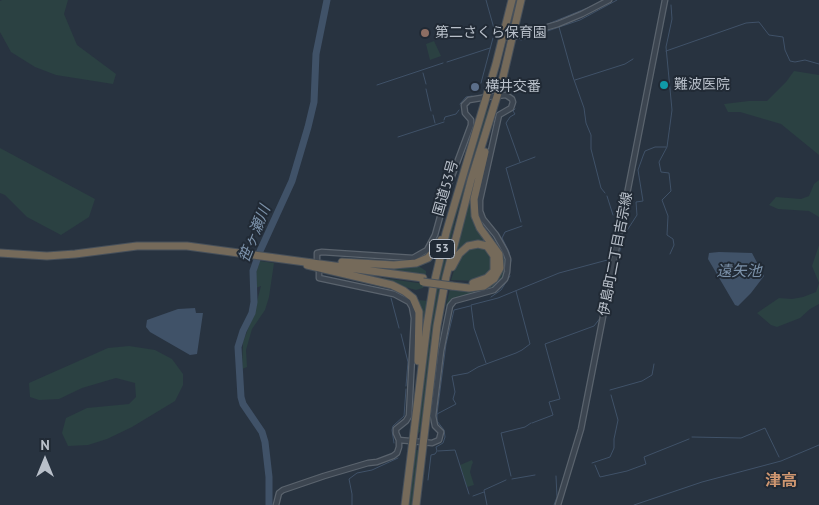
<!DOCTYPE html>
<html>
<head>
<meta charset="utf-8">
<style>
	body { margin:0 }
	#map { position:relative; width:819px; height:505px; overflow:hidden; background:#283340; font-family:"PT Sans",sans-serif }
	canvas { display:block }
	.north { position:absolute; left:20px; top:435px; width:50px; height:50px; -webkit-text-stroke:4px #212a35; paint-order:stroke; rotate:0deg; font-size:14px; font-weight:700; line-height:20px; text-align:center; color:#b9c0ca }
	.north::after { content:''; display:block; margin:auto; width:18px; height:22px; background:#b9c0ca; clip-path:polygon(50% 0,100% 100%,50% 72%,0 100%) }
</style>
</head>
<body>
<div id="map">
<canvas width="819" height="505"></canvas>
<div class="north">N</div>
</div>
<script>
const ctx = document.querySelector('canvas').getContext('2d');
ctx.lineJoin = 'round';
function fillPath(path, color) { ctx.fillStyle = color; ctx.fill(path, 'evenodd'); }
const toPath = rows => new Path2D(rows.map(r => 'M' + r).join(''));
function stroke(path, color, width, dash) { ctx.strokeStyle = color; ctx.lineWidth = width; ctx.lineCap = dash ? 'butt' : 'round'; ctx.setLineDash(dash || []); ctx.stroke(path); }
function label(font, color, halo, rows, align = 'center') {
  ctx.font = font + ' "PT Sans","Noto Sans JP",sans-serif'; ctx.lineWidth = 4; ctx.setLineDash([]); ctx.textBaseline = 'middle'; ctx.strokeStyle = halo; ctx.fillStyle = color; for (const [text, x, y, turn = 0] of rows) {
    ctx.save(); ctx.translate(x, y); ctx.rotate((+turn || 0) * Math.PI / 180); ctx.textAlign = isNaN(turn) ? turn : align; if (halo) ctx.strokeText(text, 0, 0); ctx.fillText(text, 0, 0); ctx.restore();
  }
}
fillPath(toPath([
	[2,0,68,0,64,14,77,45,116,74,113,84,56,75,35,67,11,52,0,32,0,1],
	[434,41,441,56,430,60,426,44],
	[794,71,819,75,819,155,781,124,740,112,728,112,724,104,749,101,767,101,786,82],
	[487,110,490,111,456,217,439,289,425,403,420,432,417,434,429,324,444,247,475,143],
	[0,148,95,199,89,217,61,235,27,217,5,195,0,193],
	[819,180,819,217,809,211,778,209,769,205,776,197,801,199,809,196,814,184],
	[473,185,475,186,473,215,494,249,477,241,471,241,464,245,455,255],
	[500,245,505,260,506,266,502,279,493,289,484,292,457,297,453,299,448,307,446,306,450,289,487,286,501,253,498,246],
	[819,245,819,304,810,309,800,318,777,327,771,325,757,313,779,298,792,299,803,297,816,292,819,283,812,266],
	[478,247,485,249,491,256,491,269,488,274,476,281,451,280,457,261,465,250],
	[260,261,274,263,269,297,265,310,252,329,246,350,247,367,242,369,243,342,253,316,261,286,256,288,255,275],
	[356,265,420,267,426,271,426,275],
	[355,274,425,284,423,288,416,290],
	[418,300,428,301,423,334,422,312],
	[129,346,155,350,172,359,183,374,183,385,175,401,132,427,107,439,88,445,68,446,62,433,66,418,87,408,129,404,136,397,135,383,116,378,82,388,59,399,39,400,30,397,29,383,108,348],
	[415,450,419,450,413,505,408,505],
	[472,460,473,463,472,464,470,472,474,485,467,487,460,465]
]), '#2b4142');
fillPath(toPath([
	[719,252,752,253,764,276,751,293,738,306,735,305,708,259,709,253],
	[195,308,196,313,203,313,197,354,190,355,150,332,146,327,147,320,178,309]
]), '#405268');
stroke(toPath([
	[486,0,495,32],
	[598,3,604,0],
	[559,27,573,77,584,108,586,123,591,135,591,149,601,188,605,193],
	[538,28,590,7],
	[521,40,580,20,617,0],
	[666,51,746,23,759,22,769,35,783,37,785,50,790,61,795,62,805,60,819,64],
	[447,62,490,48],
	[423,73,426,84],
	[575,80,625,64,633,59],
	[481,83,493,38],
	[377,85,443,63],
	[426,89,431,111],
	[460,104,466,97,472,96],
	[515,109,513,111,515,114,510,117,506,123,520,162],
	[433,115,435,123],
	[444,120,445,117,456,114,459,110],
	[398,137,444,122],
	[607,196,613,215],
	[521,222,506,168,535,157],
	[626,232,637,215,636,202,643,201,638,170,643,156,645,151,655,147,666,147],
	[670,254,674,245,673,239,667,235,668,216,662,200,671,191,669,173,661,172,659,162,667,147,672,110,666,47,672,19,671,5],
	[618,257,624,237],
	[511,261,509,252,502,238,505,232,522,226],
	[491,297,501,290,510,276],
	[391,298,399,328],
	[401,334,408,362,406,386],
	[486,363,474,328,471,305,498,298,559,273,611,259],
	[610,390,642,381,652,375,654,364],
	[437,414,446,344,454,310,470,306],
	[532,423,553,415,549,402,560,399,545,344,594,326,601,317],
	[692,437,741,438,765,428,779,457],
	[394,443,392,430,393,426,404,416,406,389],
	[438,451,455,450,469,494],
	[592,463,610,457,614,448,614,439,618,420,611,395],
	[595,465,600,477,627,471,646,464,644,457,689,439],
	[511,476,501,433,525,427,531,423],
	[512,479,535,475],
	[428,480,431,455,435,454,437,451,436,447,443,443,445,437,444,430,437,421,437,414,456,404,453,399,455,392,452,376,468,373,478,367,516,353,522,350,530,344,516,291],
	[473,496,484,492],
	[352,505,352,494,349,479,357,473,372,470,398,458],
	[487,505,484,490,506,480],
	[554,505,557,497,556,476],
	[634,505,702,482,781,461,819,445]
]), '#405268', 1);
stroke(toPath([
	[269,505,269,477,265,442,262,432,243,404,241,397,238,347,243,331,252,313,254,302,253,271,260,251,292,181,308,127,314,102,316,54,327,0]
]), '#405268', 7);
const minor = toPath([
	[503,37,513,37,558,24,582,14,609,0],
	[317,259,317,253,322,252,413,258,427,250,435,235,449,184,471,125,471,120,465,113,464,105,469,100,487,97,506,95,512,99,513,102,511,108,499,115,480,200,480,211,483,219,496,235,505,251,508,259,507,272,505,279,494,290,454,301,450,306,441,351,433,416,435,426,441,432,439,440,432,443,399,440,396,433,396,429,406,421,409,416,414,318,412,307,409,302,394,294,319,278,319,272],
	[276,505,279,493,283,490,324,476,368,463,377,462,393,456,397,453,399,447,399,440],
	[558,505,581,429,665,0]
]);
const highway = toPath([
	[0,253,47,256,75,254,137,246,187,246,423,278],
	[342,262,394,265,416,263,428,258,438,246,441,240],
	[307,265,392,285,404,291,413,298,419,312,418,361],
	[452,267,459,254,468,246,478,244,487,246,494,256,494,271,487,278,473,283],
	[452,286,469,288,484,286,494,279,500,268,499,254,480,228,475,216,474,199,485,152],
	[405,505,427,325,433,288,446,233,496,64,512,0],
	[416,505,437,326,446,277,471,180,503,77,521,0]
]);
stroke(minor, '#5a636d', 7);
stroke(highway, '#47505a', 9);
stroke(minor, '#3c4550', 4.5);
stroke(highway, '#756a5a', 7);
const highwayBridge = toPath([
	[423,282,452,286]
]);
stroke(highwayBridge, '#47505a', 9, []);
stroke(highwayBridge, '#756a5a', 7);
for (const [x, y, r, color] of [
	[425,33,5,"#8d6e63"],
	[664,85,5,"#0f9aa8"],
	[475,87,5,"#5c6f8a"]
]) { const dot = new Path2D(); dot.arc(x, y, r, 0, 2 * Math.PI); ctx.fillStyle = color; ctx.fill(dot); stroke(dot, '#212a35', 2); }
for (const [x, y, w] of [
	[442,249,25]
]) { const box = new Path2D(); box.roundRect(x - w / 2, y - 9.5, w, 19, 4); ctx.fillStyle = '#212a35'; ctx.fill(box); stroke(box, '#b9c0ca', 1); }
label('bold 12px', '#b9c0ca', null, [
	["53",442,249]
]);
label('14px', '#b9c0ca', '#212a35', [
	["第二さくら保育園",435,33],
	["難波医院",674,85],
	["横井交番",485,87]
], 'left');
label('14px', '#b9c0ca', '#212a35', [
	["国道53号",446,188,-74],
	["伊島町二丁目吉宗線",616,254,-79]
]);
label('italic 15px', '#7c92aa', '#212a35', [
	["笹ヶ瀬川",255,234,-68],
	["遠矢池",739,272]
]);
label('bold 16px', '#ce9670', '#212a35', [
	["津高",781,481]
]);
</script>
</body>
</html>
